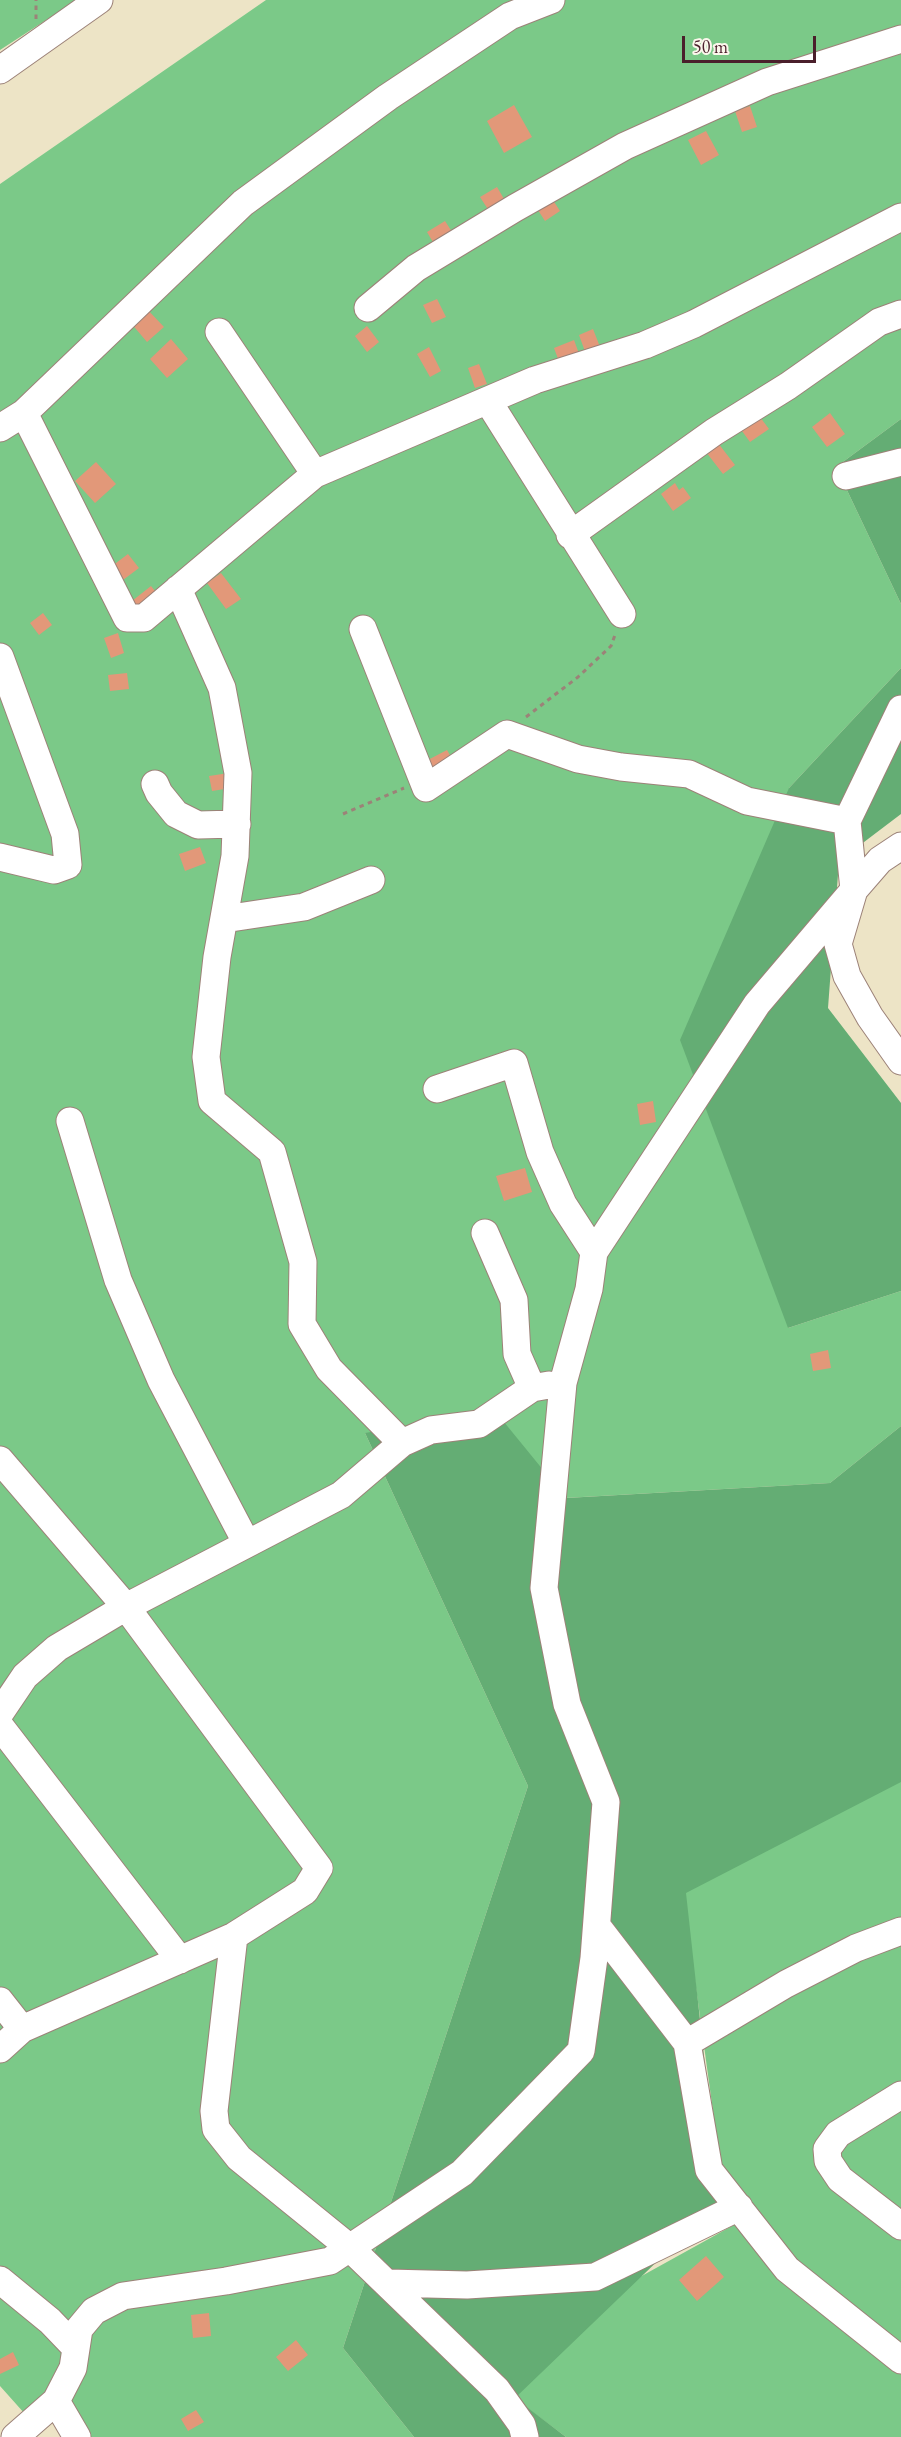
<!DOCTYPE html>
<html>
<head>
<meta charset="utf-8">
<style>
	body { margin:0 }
	#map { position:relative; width:901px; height:2437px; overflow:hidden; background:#ede4c6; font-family:"EB Garamond",serif }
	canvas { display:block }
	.scale { position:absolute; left:682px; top:36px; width:134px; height:27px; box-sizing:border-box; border:3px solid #4a1f2b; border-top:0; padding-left:8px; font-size:18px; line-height:21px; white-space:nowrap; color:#4a1f2b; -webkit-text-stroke:4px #fbf7ec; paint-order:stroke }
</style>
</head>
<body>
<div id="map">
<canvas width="901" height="2437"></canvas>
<div class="scale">50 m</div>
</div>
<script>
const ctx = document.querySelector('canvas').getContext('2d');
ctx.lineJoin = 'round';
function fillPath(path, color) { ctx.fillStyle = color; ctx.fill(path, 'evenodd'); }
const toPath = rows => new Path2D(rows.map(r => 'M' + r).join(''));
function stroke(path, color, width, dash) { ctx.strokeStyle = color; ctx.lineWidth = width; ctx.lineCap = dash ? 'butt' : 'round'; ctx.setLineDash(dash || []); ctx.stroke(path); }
fillPath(toPath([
	[0,0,77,0,0,50],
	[266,0,901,0,901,419,836,467,901,604,901,668,789,788,788,1328,901,1291,901,1426,830,1483,565,1498,365,1433,528,1786,343,2348,414,2437,86,2437,68,2403,25,2414,0,2386,0,184],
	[901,1736,901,2437,566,2437,514,2398,582,2309,732,2226,716,2133,682,1886]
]), '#7bc988');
fillPath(toPath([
	[901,419,901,604,836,467],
	[901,668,901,814,839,861,828,1008,901,1103,901,1291,788,1328,680,1040,789,788],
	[495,1411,566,1498,830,1483,901,1426,901,1782,686,1893,720,2201,515,2398,566,2437,414,2437,343,2348,528,1786,365,1433]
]), '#64ad74');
fillPath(toPath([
	[514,105,532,137,504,153,487,121],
	[750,106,757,127,742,132,735,111],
	[706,131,719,155,701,165,688,140],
	[497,187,507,204,491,214,480,197],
	[551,197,560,211,545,221,536,207],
	[445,221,456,238,437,249,427,232],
	[437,299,446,317,432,323,423,305],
	[146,308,164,327,147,342,130,322],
	[367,326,379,342,367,352,355,336],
	[593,329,602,352,587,357,579,335],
	[171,339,188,359,167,378,150,359],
	[574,340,581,359,561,367,554,348],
	[429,347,441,371,430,377,417,354],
	[479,364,487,384,475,388,468,368],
	[830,413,845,434,827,447,812,427],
	[760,417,769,429,750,442,742,431],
	[718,443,735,465,723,474,706,452],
	[96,462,116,484,95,503,75,481],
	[675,483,679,490,683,487,691,498,673,511,661,494],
	[128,554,139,568,123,580,112,566],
	[221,573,241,599,226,609,207,583],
	[151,586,160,597,141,612,132,601],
	[43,613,52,625,39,635,30,623],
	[118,633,124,653,111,658,104,638],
	[127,673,129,689,110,691,108,675],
	[447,750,456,766,431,779,422,763],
	[229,773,231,788,212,791,209,776],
	[200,847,206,863,185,871,179,854],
	[653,1101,656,1122,640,1125,637,1104],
	[525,1168,532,1192,504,1201,496,1176],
	[828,1350,831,1368,813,1371,810,1354],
	[706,2256,724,2277,697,2301,679,2280],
	[209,2313,211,2336,193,2338,191,2315],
	[296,2340,308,2355,288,2371,276,2357],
	[13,2352,19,2365,0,2374,0,2359],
	[196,2410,204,2422,188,2431,181,2419]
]), '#e29879');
const minor = toPath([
	[0,70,99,0],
	[368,308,416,268,515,208,625,146,767,82,901,39],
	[219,332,315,474],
	[488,401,622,614],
	[24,413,127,618,144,618,315,474,535,380,645,345,694,324,901,217],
	[0,428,24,413,243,203,388,97,510,16,551,0],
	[846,476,901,462],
	[570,535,714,432,788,386,879,322,901,314],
	[178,589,222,688,238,773,235,856,217,957,206,1057,212,1101,272,1152,303,1262,302,1324,329,1369,402,1443],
	[363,629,426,788,507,734,578,759,621,767,689,774,747,801,847,821],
	[0,657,65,834,68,865,54,870,0,857],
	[155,784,159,793,176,814,198,825,237,824],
	[901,846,880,860,854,890,838,944,847,976,870,1017,901,1061],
	[224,919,304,907,371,880],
	[437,1089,514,1063,540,1152,563,1204,594,1252],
	[70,1121,118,1280,161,1380,247,1544],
	[485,1233,514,1300,517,1354,532,1388,549,1385],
	[0,1460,126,1607,319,1868,305,1891,234,1936,22,2029,0,2049],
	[0,1713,25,1676,57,1648,126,1607,341,1495,402,1443,431,1430,479,1424,532,1388],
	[0,1726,180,1960],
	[597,1926,687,2043,709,2170,787,2269,901,2360],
	[234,1936,214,2111,216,2129,239,2158,350,2248,497,2390,522,2425,525,2437],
	[0,2001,22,2029],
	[687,2043,786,1984,856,1948,901,1931],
	[901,2095,838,2134,827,2149,828,2161,840,2179,901,2226],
	[0,2280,50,2321,74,2346],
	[388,2283,467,2285,595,2277,739,2207],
	[56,2401,77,2437],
	[15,2437,56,2401,73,2368,79,2329,94,2311,123,2296,226,2281,330,2261,462,2173,581,2051,594,1958,606,1802,567,1704,544,1588,563,1383,589,1289,594,1252,757,1004,854,890,847,821,901,709]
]);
stroke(minor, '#9c8278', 29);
stroke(toPath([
	[36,19,36,0],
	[526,717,578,677,611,646,615,635],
	[343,814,404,788]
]), '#9c8278', 3, [4.5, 4.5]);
stroke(minor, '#fff', 27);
</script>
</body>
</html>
